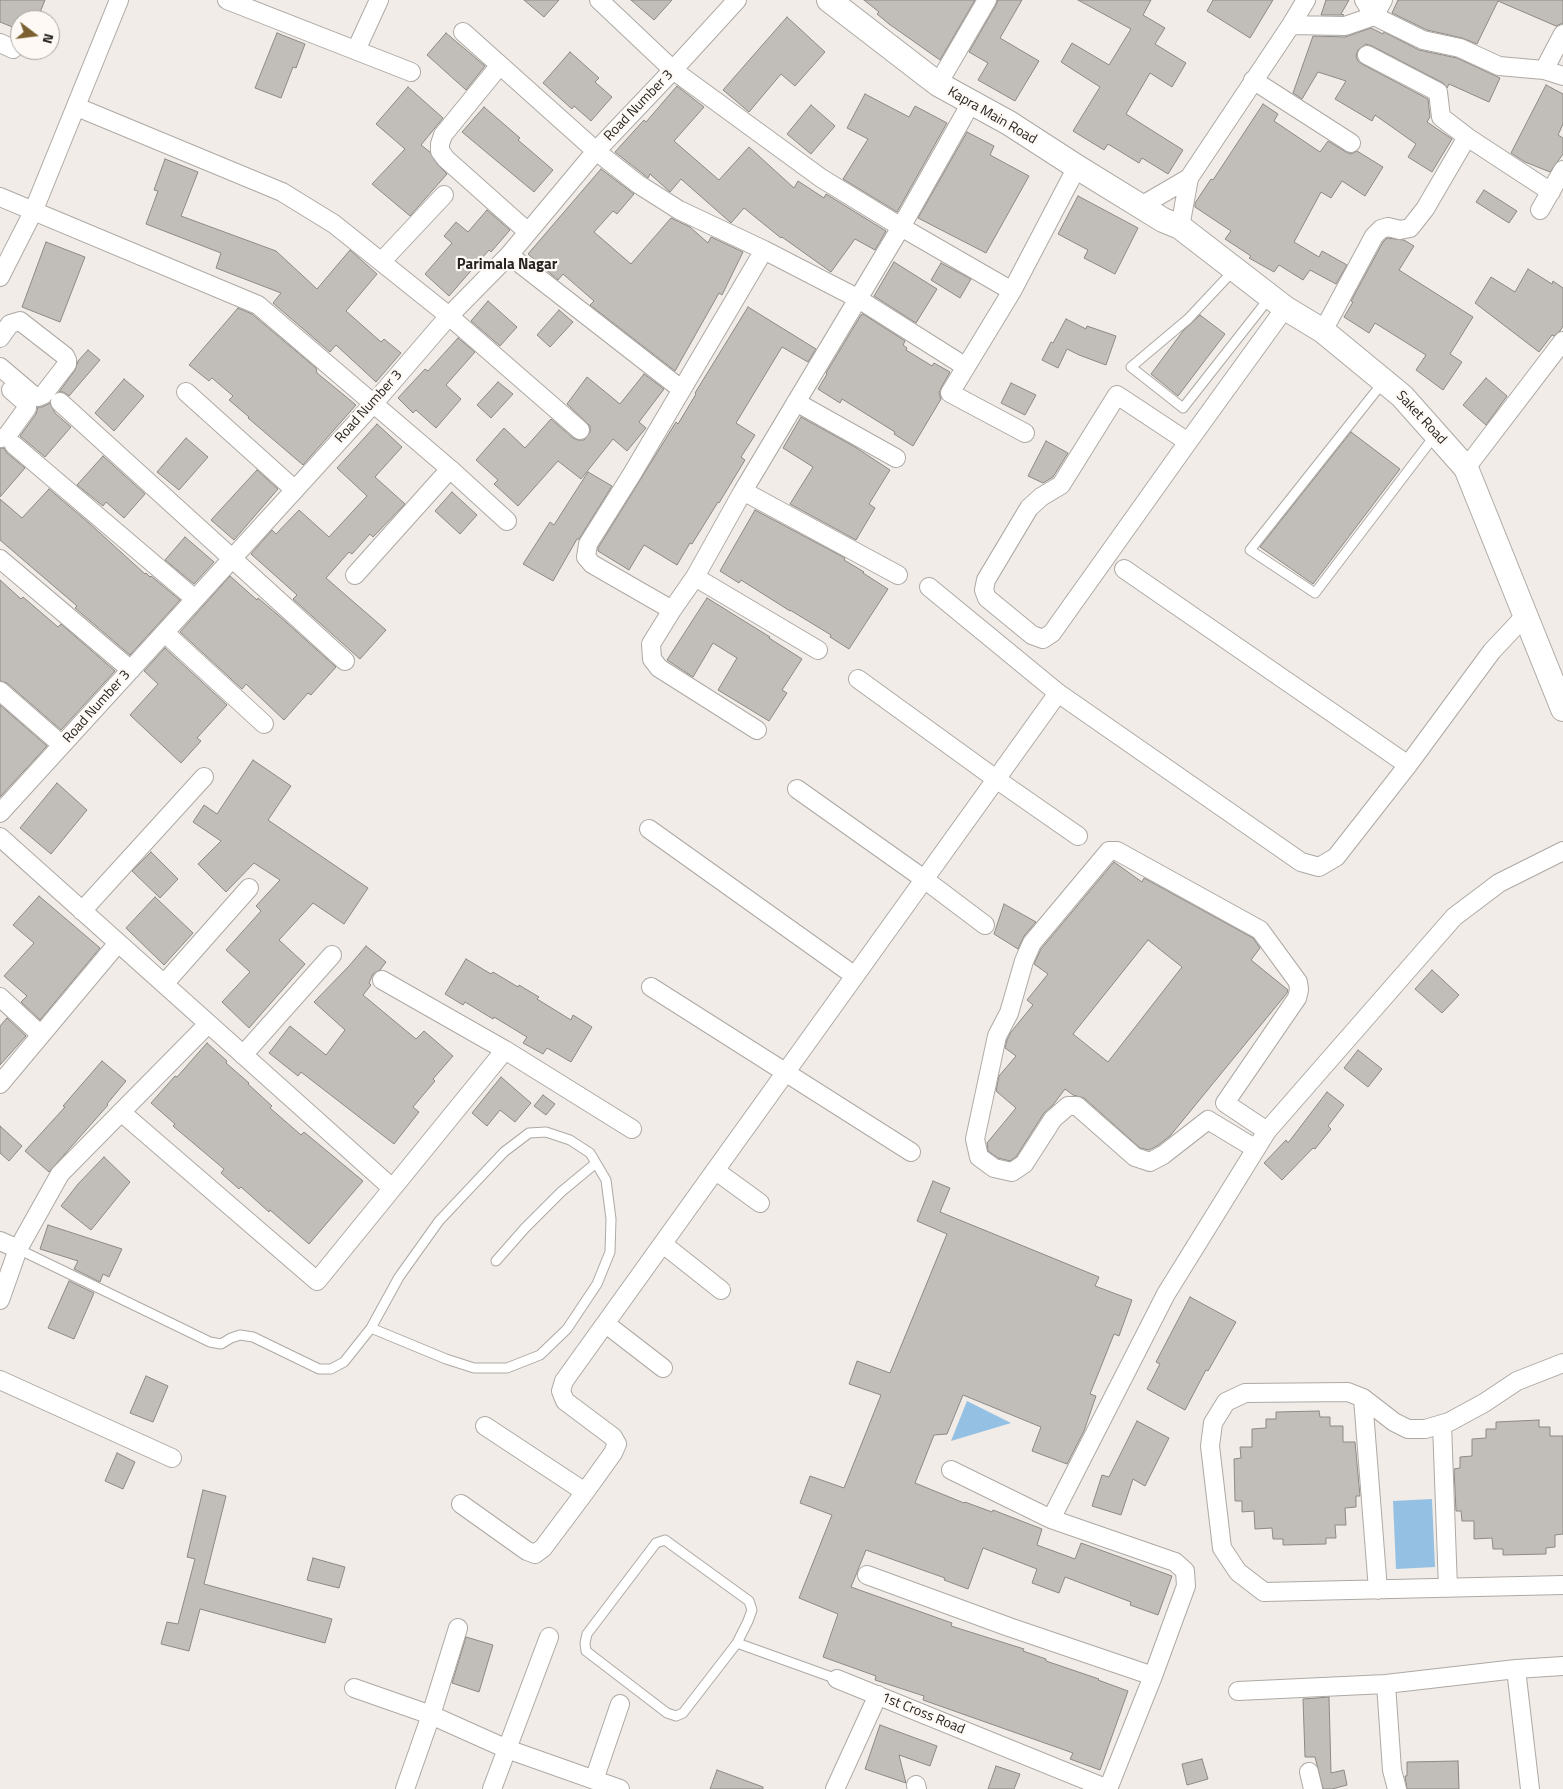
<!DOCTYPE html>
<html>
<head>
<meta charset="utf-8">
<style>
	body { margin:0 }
	#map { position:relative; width:1563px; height:1789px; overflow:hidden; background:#f1ece7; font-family:"Titillium Web",sans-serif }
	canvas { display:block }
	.north { position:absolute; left:10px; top:10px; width:50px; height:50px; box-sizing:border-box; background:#fef9f4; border:1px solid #a7a3a0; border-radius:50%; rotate:105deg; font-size:14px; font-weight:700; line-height:20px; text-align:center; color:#252321 }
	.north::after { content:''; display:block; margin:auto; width:18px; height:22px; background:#7b6032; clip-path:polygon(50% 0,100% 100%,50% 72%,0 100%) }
</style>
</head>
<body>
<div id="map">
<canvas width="1563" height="1789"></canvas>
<div class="north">N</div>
</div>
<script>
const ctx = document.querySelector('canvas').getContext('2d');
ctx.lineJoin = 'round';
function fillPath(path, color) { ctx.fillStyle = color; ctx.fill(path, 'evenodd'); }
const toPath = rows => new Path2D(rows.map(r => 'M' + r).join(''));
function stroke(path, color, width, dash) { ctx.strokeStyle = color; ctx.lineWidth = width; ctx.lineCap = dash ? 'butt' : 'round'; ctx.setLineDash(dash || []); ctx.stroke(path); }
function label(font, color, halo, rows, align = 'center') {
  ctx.font = font + ' "Titillium Web",sans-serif'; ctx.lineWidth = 4.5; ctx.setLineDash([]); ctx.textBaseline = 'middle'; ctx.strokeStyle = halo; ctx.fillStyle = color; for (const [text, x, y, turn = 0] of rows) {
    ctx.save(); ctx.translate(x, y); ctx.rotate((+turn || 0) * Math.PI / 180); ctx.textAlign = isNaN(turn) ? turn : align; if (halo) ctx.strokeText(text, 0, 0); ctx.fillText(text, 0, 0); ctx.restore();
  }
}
fillPath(toPath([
	[967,1401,1011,1423,951,1441],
	[1432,1499,1435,1567,1396,1569,1393,1501]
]), '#94c0e3');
const building = toPath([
	[0,0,45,0,37,20,20,20,20,30,0,22,0,0],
	[524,0,559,0,544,17,524,0],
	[631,0,672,0,654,20,631,0],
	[864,0,975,0,940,60,889,24,877,14,879,12,864,0],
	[998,0,1022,0,1000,38,1039,61,1015,101,978,80,988,63,969,52,996,5,998,0],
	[1078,0,1151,0,1143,15,1165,28,1155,44,1186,63,1172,87,1150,73,1126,114,1183,150,1168,174,1142,158,1139,163,1108,144,1104,150,1073,131,1100,87,1061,62,1072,43,1109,65,1131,29,1078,0],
	[1213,0,1273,0,1250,38,1207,11,1213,0],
	[1326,0,1349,0,1341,14,1344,15,1321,15,1326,0],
	[1398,0,1563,0,1563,23,1556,26,1498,1,1477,44,1462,38,1427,30,1392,13,1398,0],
	[787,17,825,52,795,86,781,74,749,112,723,90,787,17],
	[1371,28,1383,34,1384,32,1419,50,1457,58,1500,78,1489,102,1449,84,1447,88,1443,83,1372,46,1366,44,1358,50,1356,56,1358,61,1362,64,1428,99,1430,117,1427,122,1452,139,1432,172,1408,157,1416,144,1375,115,1372,121,1335,99,1346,81,1318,72,1302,99,1293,93,1313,36,1345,37,1371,28],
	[277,33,305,44,296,68,293,67,281,98,255,88,277,33],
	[446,33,485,66,466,90,427,55,446,33],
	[570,52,599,78,595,82,612,97,591,121,574,106,572,109,543,83,570,52],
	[1546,85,1563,94,1563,124,1558,135,1563,138,1563,154,1550,172,1525,162,1511,153,1546,85],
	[677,86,704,107,674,141,719,180,749,147,794,188,798,181,824,198,826,194,886,231,875,250,855,239,831,272,782,237,781,238,744,208,731,223,681,179,670,192,650,174,648,178,615,152,644,120,646,122,677,86],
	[408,87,443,118,421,145,430,152,438,165,447,174,410,216,372,184,405,149,376,124,408,87],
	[865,94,909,117,915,106,947,123,897,212,843,179,868,139,847,128,865,94],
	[1263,104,1278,114,1274,121,1320,152,1328,141,1346,152,1351,154,1357,151,1383,167,1365,196,1342,181,1331,198,1321,192,1294,242,1319,257,1322,251,1347,265,1336,284,1310,270,1303,280,1279,265,1274,272,1249,258,1251,256,1225,239,1231,231,1195,207,1195,203,1211,179,1213,180,1263,104],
	[811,105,835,126,811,154,787,134,811,105],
	[484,107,520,138,518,140,553,170,534,192,462,132,484,107],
	[967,132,994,146,990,155,1029,176,986,253,918,218,967,132],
	[165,159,198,172,181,216,276,251,317,289,350,250,377,274,346,311,381,342,384,339,401,353,376,382,336,345,330,352,273,303,281,293,216,268,221,253,146,224,158,191,154,190,165,159],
	[601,169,634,194,617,214,613,211,594,232,631,264,671,218,690,227,708,243,711,237,743,252,722,295,719,293,675,371,590,305,594,301,563,274,558,280,528,254,601,169],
	[1484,190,1517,211,1509,223,1476,202,1484,190],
	[1078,196,1138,228,1115,274,1084,258,1088,250,1058,234,1078,196],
	[487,210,510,230,491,252,489,250,449,296,425,274,452,243,444,236,456,222,468,232,487,210],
	[1387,238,1404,240,1414,246,1399,270,1473,317,1450,354,1462,362,1443,390,1416,370,1426,355,1375,323,1369,333,1344,317,1353,302,1351,301,1383,242,1387,238],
	[46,242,85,257,60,322,22,307,46,242],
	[894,262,937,289,916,323,874,296,894,262],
	[941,263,971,279,960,298,931,280,941,263],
	[1528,269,1552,284,1553,281,1563,288,1563,326,1560,331,1554,336,1552,335,1539,352,1475,303,1491,277,1515,292,1528,269],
	[488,301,517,327,500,346,471,321,488,301],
	[748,307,816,349,808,362,782,347,736,423,755,435,741,457,745,460,719,503,718,502,692,544,690,543,677,565,644,545,629,570,598,551,598,548,676,422,678,424,696,394,695,393,748,307],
	[238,308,252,314,316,368,317,373,356,405,303,465,248,418,249,417,229,400,233,396,212,378,209,381,189,365,238,308],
	[559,310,573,322,550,347,537,335,559,310],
	[863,314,905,341,903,345,907,348,906,350,932,366,934,363,950,372,941,388,939,393,941,399,913,446,894,434,895,432,842,399,840,403,818,389,827,374,826,373,861,315,863,314],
	[1200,315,1225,334,1178,396,1151,374,1183,331,1200,315],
	[1066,319,1086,329,1087,326,1116,336,1106,365,1079,355,1067,349,1058,368,1042,360,1051,342,1053,343,1066,319],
	[458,338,475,352,446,385,461,399,436,428,416,410,413,413,398,398,425,369,428,371,458,338],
	[88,350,100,360,69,396,63,392,59,392,75,370,78,361,88,350],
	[644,374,664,389,639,422,646,428,627,451,613,439,581,479,558,461,518,506,494,484,498,480,476,460,504,428,525,448,551,419,573,438,578,440,584,440,590,432,590,426,567,404,587,377,620,404,644,374],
	[1486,378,1507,396,1486,425,1463,405,1486,378],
	[124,379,144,396,114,431,95,413,124,379],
	[498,382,513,394,491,418,477,405,498,382],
	[1011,383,1036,395,1025,415,1001,403,1011,383],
	[50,403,55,413,71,427,45,457,20,436,36,414,38,407,42,407,50,403],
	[801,417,855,447,890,470,869,504,875,508,856,540,790,504,813,467,783,448,801,417],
	[377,424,402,447,375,477,405,504,373,537,370,534,352,554,349,552,326,578,386,630,360,659,293,599,297,595,251,554,272,530,276,534,299,510,329,537,367,496,337,468,377,424],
	[1351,432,1400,469,1313,584,1260,547,1351,432],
	[186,438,208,457,179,490,157,472,186,438],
	[1046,441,1068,453,1053,477,1043,483,1028,476,1046,441],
	[0,448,4,448,7,453,25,468,0,497,0,448],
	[103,456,145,494,124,518,106,502,103,506,77,485,103,456],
	[257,470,278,489,234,540,211,520,257,470],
	[588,472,612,486,579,539,577,539,553,581,523,564,550,522,554,525,588,472],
	[49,489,89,523,145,574,146,573,150,577,151,576,180,600,130,655,75,608,77,606,0,540,0,499,22,518,49,489],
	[452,492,477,515,460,534,435,511,452,492],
	[755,510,845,558,844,560,864,572,863,573,888,589,849,649,830,637,831,635,790,610,790,611,741,580,739,583,720,571,755,510],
	[185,537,214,562,194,584,165,560,185,537],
	[230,576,257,600,258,598,278,615,336,667,311,695,308,693,284,720,246,684,242,689,180,632,230,576],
	[0,580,21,599,23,597,58,627,61,624,115,671,61,730,7,683,0,681,0,580],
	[707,598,770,637,769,638,802,659,782,690,787,693,769,721,718,690,737,658,713,643,693,677,667,660,707,598],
	[165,648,227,705,197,738,201,741,181,763,130,715,158,684,144,671,165,648],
	[0,705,47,746,0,797,0,705],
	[253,760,291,786,268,820,368,888,344,924,313,903,279,940,305,964,249,1028,222,1002,250,972,226,950,261,911,256,906,280,880,254,863,226,892,198,864,221,841,193,822,204,805,217,814,253,760],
	[57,783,87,810,51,854,20,828,57,783],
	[151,852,178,879,160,898,132,871,151,852],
	[1114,862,1142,882,1144,878,1253,938,1260,948,1251,960,1288,990,1287,993,1170,1136,1157,1146,1149,1150,1140,1148,1084,1098,1073,1095,1065,1089,1053,1105,1044,1113,1016,1157,1010,1161,998,1158,988,1151,987,1143,1016,1108,996,1091,999,1076,1016,1056,1005,1048,1007,1040,1011,1032,1033,1005,1027,1000,1048,974,1034,964,1041,949,1114,862],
	[1148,940,1182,967,1108,1062,1073,1034,1148,940],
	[39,896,100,948,40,1020,21,1002,27,996,4,976,34,943,13,925,39,896],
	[155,897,193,933,164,965,126,928,155,897],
	[1004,904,1036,922,1024,936,1018,949,994,934,1004,904],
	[366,946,386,962,380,970,373,974,369,983,371,985,363,995,416,1039,424,1031,453,1056,433,1079,435,1081,413,1107,419,1112,394,1144,301,1072,298,1076,269,1053,290,1026,326,1055,345,1030,314,1002,349,966,366,946],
	[466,959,491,974,493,972,518,987,519,985,539,997,537,999,571,1020,573,1015,592,1027,571,1062,547,1048,543,1054,523,1043,527,1037,494,1017,493,1019,465,1002,463,1005,445,994,466,959],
	[1432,970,1459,995,1442,1013,1415,989,1432,970],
	[7,1018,26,1036,0,1065,0,1026,7,1018],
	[207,1043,227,1061,226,1063,249,1083,248,1084,272,1106,270,1108,301,1135,304,1132,363,1181,309,1244,270,1210,269,1212,241,1187,239,1189,221,1173,224,1169,173,1126,175,1124,151,1103,175,1076,177,1077,207,1043],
	[1358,1050,1382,1069,1368,1087,1344,1068,1358,1050],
	[102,1061,126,1081,107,1104,108,1105,49,1172,25,1151,65,1107,63,1106,102,1061],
	[501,1077,531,1103,515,1122,500,1110,487,1126,472,1113,501,1077],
	[1327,1092,1344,1105,1328,1126,1331,1129,1315,1149,1313,1148,1282,1180,1264,1163,1286,1140,1288,1143,1327,1092],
	[543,1095,555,1104,546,1115,534,1106,543,1095],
	[0,1126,22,1146,9,1161,0,1153,0,1126],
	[104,1157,130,1182,91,1230,61,1206,78,1184,104,1157],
	[933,1181,950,1188,940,1212,1099,1277,1095,1286,1132,1300,1119,1336,1114,1334,1090,1394,1096,1396,1084,1431,1067,1464,1032,1451,1041,1427,963,1395,947,1434,934,1435,915,1483,964,1503,965,1502,992,1512,993,1510,1042,1529,1037,1545,1075,1559,1081,1543,1172,1576,1158,1615,1130,1605,1131,1602,1065,1577,1059,1593,1032,1583,1037,1569,983,1548,968,1589,944,1580,945,1578,866,1550,851,1587,952,1623,951,1626,1024,1649,1023,1651,1046,1659,1046,1661,1099,1679,1098,1680,1128,1691,1100,1770,1070,1759,1073,1753,923,1700,924,1696,875,1680,876,1676,823,1657,838,1614,799,1598,832,1515,800,1503,810,1476,844,1488,881,1395,849,1384,857,1361,890,1373,947,1234,917,1221,933,1181],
	[48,1225,122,1249,109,1277,103,1274,100,1282,74,1269,78,1261,40,1249,48,1225],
	[69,1281,94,1293,74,1339,48,1328,69,1281],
	[1190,1297,1236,1322,1208,1371,1206,1370,1185,1410,1147,1389,1160,1364,1156,1362,1190,1297],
	[146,1376,168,1386,153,1422,130,1413,146,1376],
	[1319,1411,1320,1417,1330,1417,1330,1426,1343,1426,1343,1442,1355,1442,1360,1496,1356,1496,1356,1507,1345,1508,1346,1525,1335,1525,1336,1538,1326,1538,1326,1544,1283,1545,1283,1539,1273,1539,1272,1528,1255,1529,1254,1511,1242,1512,1242,1501,1235,1501,1234,1459,1241,1458,1240,1447,1252,1447,1252,1429,1266,1428,1266,1419,1276,1419,1276,1412,1319,1411],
	[1539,1420,1539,1427,1550,1427,1550,1436,1563,1436,1563,1534,1555,1535,1555,1547,1546,1548,1546,1554,1503,1555,1503,1549,1493,1549,1492,1538,1474,1539,1474,1521,1462,1521,1461,1511,1456,1511,1454,1469,1460,1468,1460,1457,1472,1456,1472,1439,1486,1438,1486,1429,1496,1429,1496,1422,1539,1420],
	[1137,1421,1169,1438,1145,1486,1133,1479,1121,1515,1092,1506,1102,1475,1109,1477,1137,1421],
	[117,1453,135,1462,123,1489,105,1481,117,1453],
	[203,1490,226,1496,204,1584,332,1619,325,1643,200,1609,189,1651,161,1644,167,1622,178,1624,195,1559,187,1557,203,1490],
	[313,1558,345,1567,339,1588,307,1580,313,1558],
	[466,1637,493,1645,479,1692,452,1683,466,1637],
	[1329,1697,1331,1773,1344,1770,1347,1785,1332,1789,1323,1789,1315,1757,1305,1757,1303,1699,1329,1697],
	[880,1725,937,1746,930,1766,899,1755,906,1783,865,1769,880,1725],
	[1202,1759,1208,1779,1187,1785,1182,1764,1202,1759],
	[1458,1761,1459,1789,1407,1789,1405,1776,1407,1776,1407,1762,1458,1761],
	[996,1766,1020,1774,1014,1789,988,1789,996,1766],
	[717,1770,763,1787,763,1789,710,1789,717,1770]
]);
fillPath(building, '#c1bdb8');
stroke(building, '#8d8984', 1);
const lane = toPath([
	[1234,270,1188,319,1131,367,1183,408,1270,297],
	[1384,381,1250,550,1315,593,1436,434],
	[18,1249,210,1342,221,1344,231,1338,240,1335,253,1337,319,1369,331,1369,344,1362,371,1328,399,1277,439,1221,504,1152,529,1133,546,1132,570,1140,590,1153,606,1180,611,1219,610,1252,597,1284,567,1329,540,1355,507,1368,474,1368,446,1359,371,1328],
	[496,1261,525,1228,561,1192,596,1163],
	[665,1540,749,1601,752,1610,748,1621,737,1643,683,1713,676,1716,667,1713,586,1651,585,1643,587,1634,656,1543,665,1540],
	[737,1643,837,1679]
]);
const street = toPath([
	[227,0,411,72],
	[599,0,673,70,821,178,901,227,1012,291],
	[1364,0,1374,16,1423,40,1460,48,1499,66,1544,70,1563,76],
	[1291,25,1345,26,1374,16,1383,0],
	[463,32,596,151,638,184,679,210,764,250,857,298,966,367],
	[0,43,13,49],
	[356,50,379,0],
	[1367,55,1438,92,1441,117,1467,137,1551,192],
	[500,65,443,135,440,144,440,151,446,159,528,232],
	[1544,70,1563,34],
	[1253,80,1351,143],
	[938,84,987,0],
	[77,107,282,192,334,224,449,316,580,430],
	[0,197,258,305,450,469,507,521],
	[1141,206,1189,178],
	[1540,210,1563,170],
	[1180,227,1189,178,1291,25,1306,0],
	[509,255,681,389],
	[382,261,444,195],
	[0,277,33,212,119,0],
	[1323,331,1374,236,1381,229,1388,227,1400,230,1410,228,1425,209,1467,137],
	[0,338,10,324,20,321,65,356,67,360,67,364,43,395,38,397,33,395,0,367],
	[186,392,295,490],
	[60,402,345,661],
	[796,402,896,458],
	[1025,433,950,393,1012,291,1077,167],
	[0,438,6,437,27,408,27,404,11,390],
	[1188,442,1117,395,1061,485,1041,497,1029,508,986,580,984,590,987,598,1032,635,1043,639,1052,633,1188,442,1285,308],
	[14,445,195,599],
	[1466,468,1563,341],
	[743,491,898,575],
	[0,559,131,670],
	[1124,569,1408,765],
	[355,575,450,469],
	[695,577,818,650],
	[929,587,1058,693,1301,862,1319,867,1336,857,1408,765,1492,651,1525,616],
	[672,610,592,564,586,557,588,544,632,474,764,250],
	[165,633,264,724],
	[858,679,996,779,1078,836],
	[0,691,62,745],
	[757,730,659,668,652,659,651,644,672,610,695,577,743,491,901,227,971,103],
	[797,789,924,879,985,925],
	[0,813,374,403,449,316,509,255,596,151,673,70,737,0],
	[649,829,855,976],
	[0,837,392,1188],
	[82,911,204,777],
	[382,980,505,1050,632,1129],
	[164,984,249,888],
	[651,987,911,1152],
	[0,997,41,1035],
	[243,1055,332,955],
	[0,1084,118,943],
	[121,1112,317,1281,505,1050],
	[1256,1149,1208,1120,1163,1155,1150,1162,1135,1157,1077,1106,1068,1106,1053,1119,1024,1164,1012,1172,994,1168,979,1157,975,1139,997,1036,1009,1013,1024,961,1032,943,1109,851,1117,851,1260,930,1298,982,1299,990,1297,998,1225,1103,1267,1131],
	[716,1171,760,1203],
	[0,1241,18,1249],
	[663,1244,721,1290],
	[0,1300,18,1249,60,1174,208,1024],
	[606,1324,663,1368],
	[1563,1363,1517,1381,1484,1403,1449,1422,1425,1429,1408,1429,1394,1422,1363,1398,1348,1392,1245,1393,1226,1402,1213,1423,1210,1446,1222,1548,1238,1572,1264,1592,1563,1585],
	[0,1380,172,1458],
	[1363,1398,1378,1590],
	[1442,1424,1448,1588],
	[485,1426,585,1492],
	[951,1470,1051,1519,1175,1562,1185,1571,1186,1586,1153,1676,1108,1789],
	[461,1504,527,1551,535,1554,543,1548,585,1492,613,1453,617,1444,613,1437,565,1401,561,1391,564,1381,1058,693],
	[1051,1519,1166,1294,1267,1131,1454,917,1499,883,1563,851],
	[867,1575,1009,1627,1153,1676],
	[1516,1669,1530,1789],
	[837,1679,1108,1789],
	[1386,1684,1392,1770,1397,1789],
	[354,1688,431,1715,507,1749,620,1789],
	[1238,1691,1386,1684,1516,1669,1563,1666],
	[1309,1772,1313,1789],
	[594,1780,620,1704],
	[916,1785,917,1789],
	[405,1789,431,1715,458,1628],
	[492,1789,549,1637],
	[835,1789,878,1695]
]);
const secondary = toPath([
	[829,0,938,84,1009,123,1077,167,1163,220,1180,227,1285,308,1323,331,1402,396,1466,468,1563,709]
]);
stroke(lane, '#aea9a4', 11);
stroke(street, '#aea9a4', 20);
stroke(secondary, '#aea9a4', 26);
stroke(lane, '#fff', 9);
stroke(street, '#fff', 18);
stroke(secondary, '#fff', 24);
label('14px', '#252321', '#fef9f4', [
	["Road Number 3",639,106,-46],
	["Kapra Main Road",992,116,30],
	["Road Number 3",369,407,-48],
	["Saket Road",1421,418,47],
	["Road Number 3",97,707,-48],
	["1st Cross Road",923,1714,22]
]);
label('bold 15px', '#252321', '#fef9f4', [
	["Parimala Nagar",507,265]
]);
</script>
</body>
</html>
